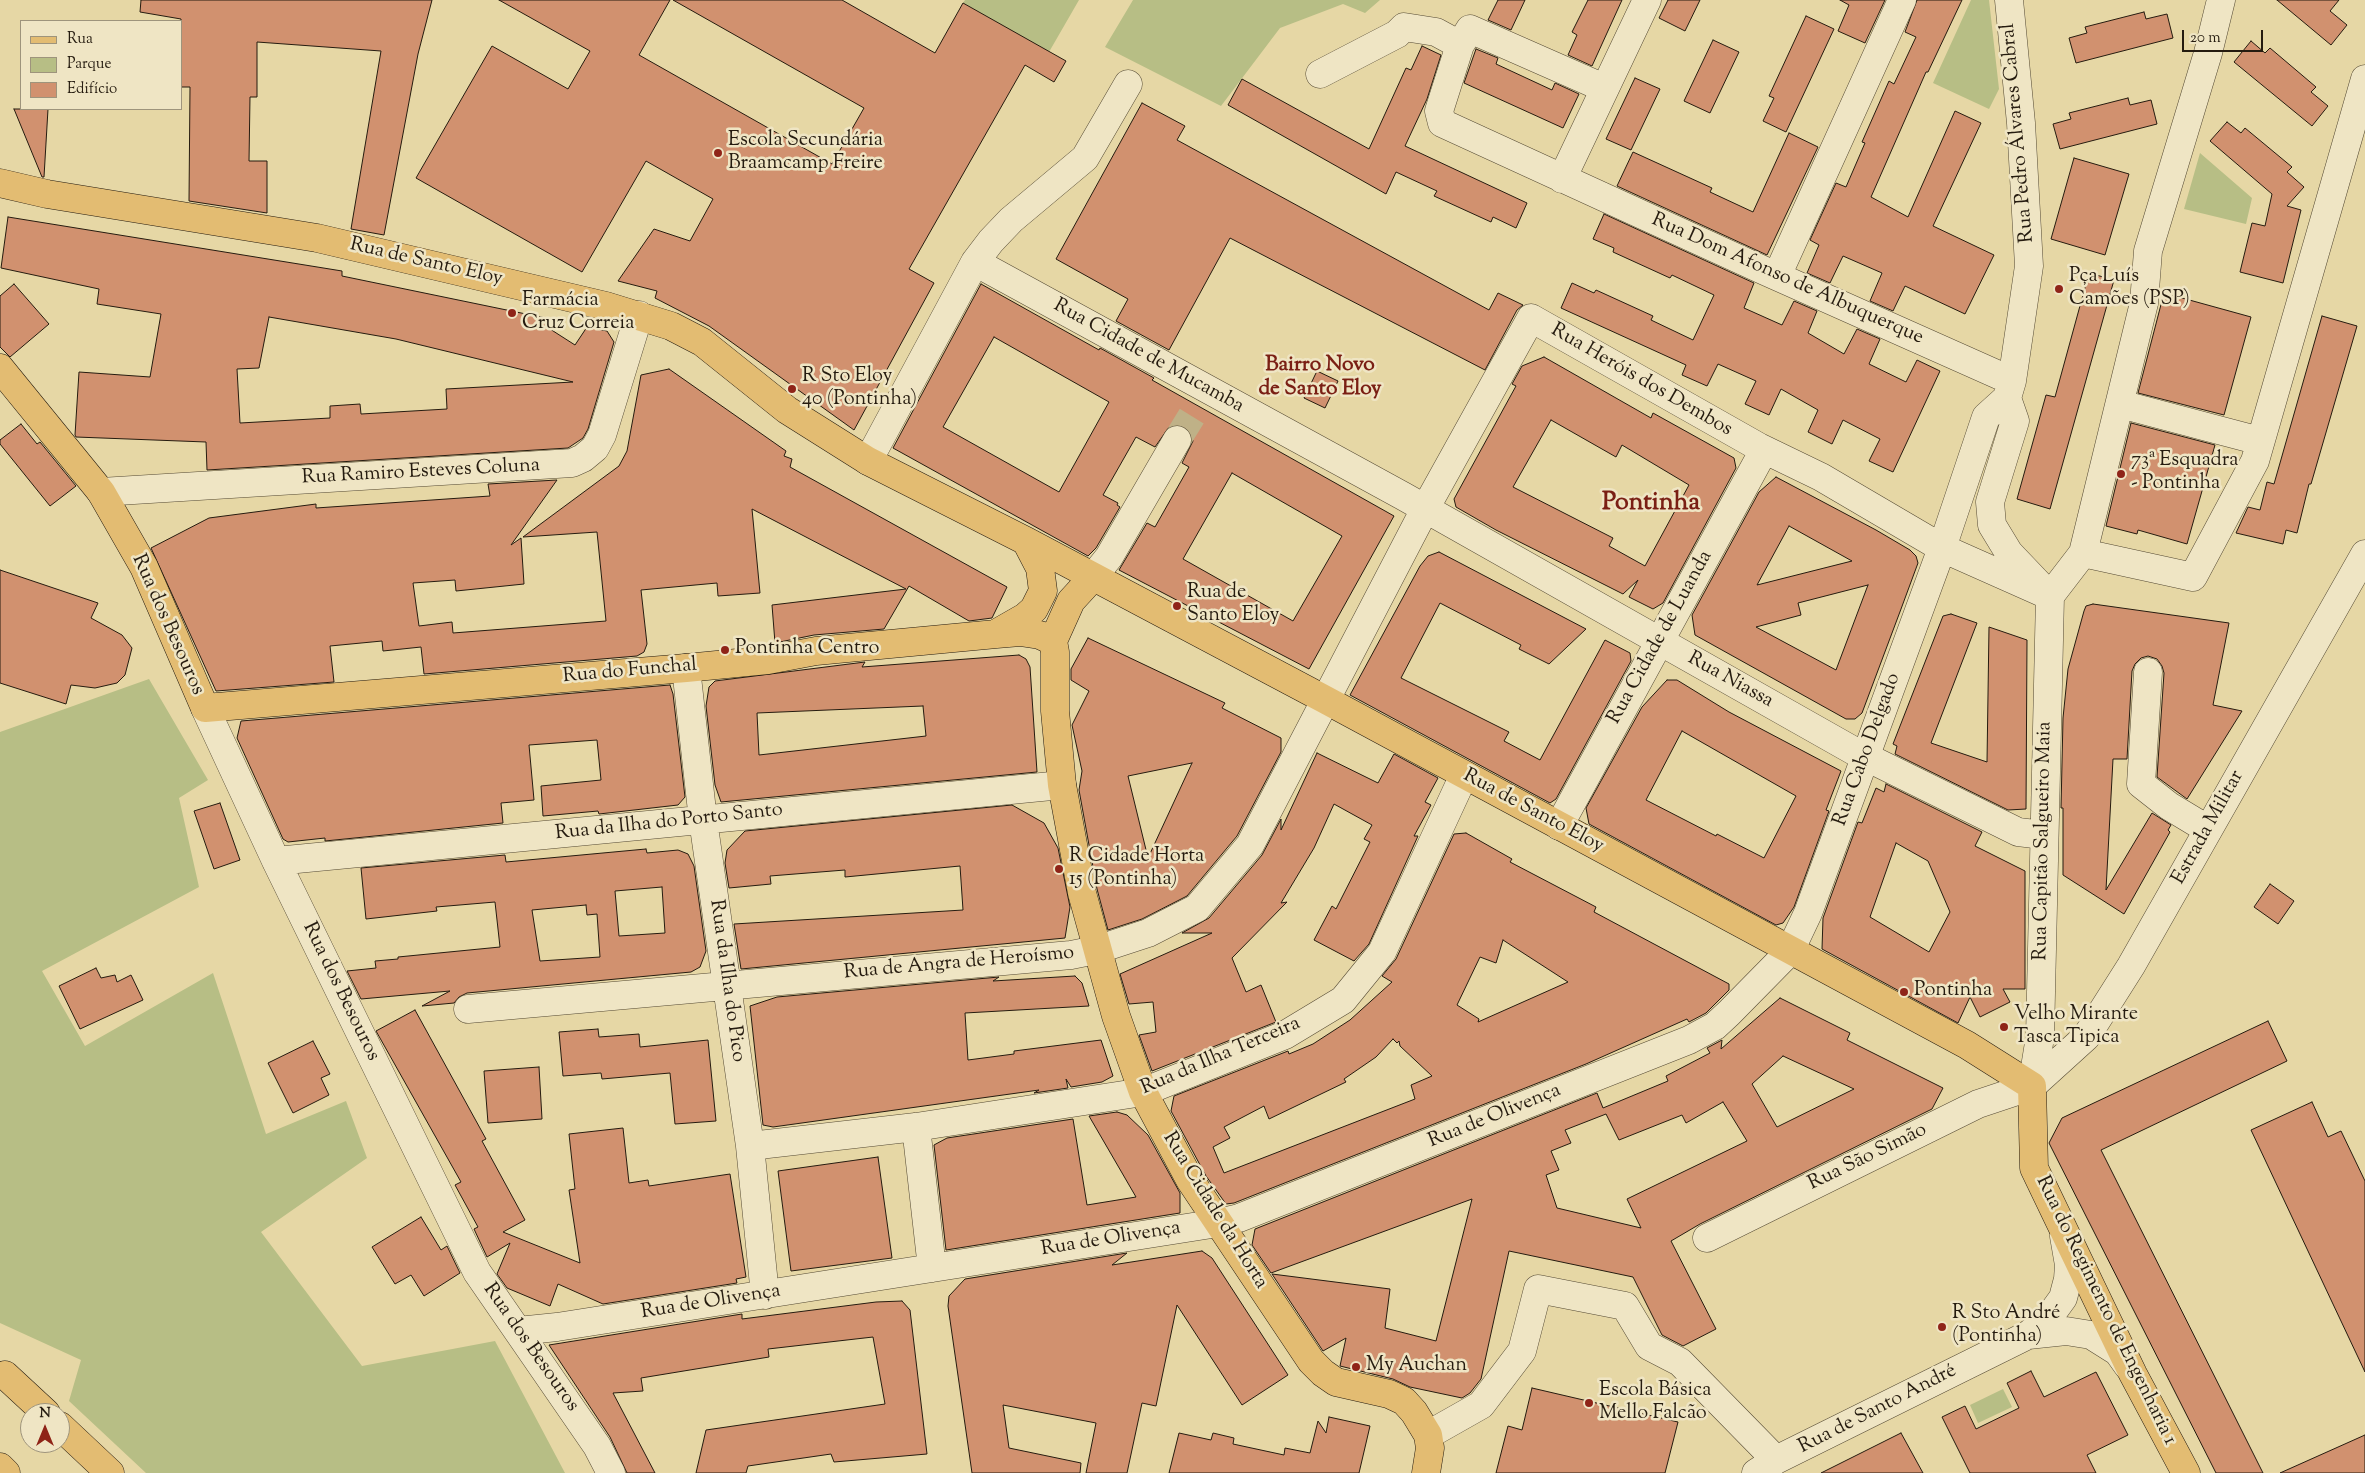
<!DOCTYPE html>
<html>
<head>
<meta charset="utf-8">
<style>
	body { margin:0 }
	#map { position:relative; width:2365px; height:1473px; overflow:hidden; background:#e6d7a5; font-family:"Sorts Mill Goudy",serif }
	canvas { display:block }
	.legend { position:absolute; left:20px; top:20px; width:162px; height:90px; box-sizing:border-box; background:#efe5c4; border:1px solid #9e947c; margin:0; padding:6px 9px; list-style:none; font-size:15px; color:#251b0f }
	.legend li { display:flex; align-items:center; gap:10px; height:25px }
	.legend b { width:25px; border:1px solid #9e947c }
	.north { position:absolute; left:20px; top:1403px; width:50px; height:50px; box-sizing:border-box; background:#efe5c4; border:1px solid #9e947c; border-radius:50%; rotate:0deg; font-size:14px; font-weight:700; line-height:20px; text-align:center; color:#251b0f }
	.north::after { content:''; display:block; margin:auto; width:18px; height:22px; background:#8f2418; clip-path:polygon(50% 0,100% 100%,50% 72%,0 100%) }
	.scale { position:absolute; left:2182px; top:30px; width:81px; height:22px; box-sizing:border-box; border:2px solid #251b0f; border-top:0; padding-left:6px; font-size:15px; line-height:18px; white-space:nowrap; color:#251b0f; -webkit-text-stroke:4px #efe5c4; paint-order:stroke }
</style>
</head>
<body>
<div id="map">
<canvas width="2365" height="1473"></canvas>
<ul class="legend">
<li><b style="height:6px;background:#e3bc72"></b>Rua</li>
<li><b style="height:14px;background:#b7be85"></b>Parque</li>
<li><b style="height:14px;background:#d1916f"></b>Edifício</li>
</ul>
<div class="north">N</div>
<div class="scale">20 m</div>
</div>
<script>
const ctx = document.querySelector('canvas').getContext('2d');
ctx.lineJoin = 'round';
function fillPath(path, color) { ctx.fillStyle = color; ctx.fill(path, 'evenodd'); }
const toPath = rows => new Path2D(rows.map(r => 'M' + r).join(''));
function stroke(path, color, width, dash) { ctx.strokeStyle = color; ctx.lineWidth = width; ctx.lineCap = dash ? 'butt' : 'round'; ctx.setLineDash(dash || []); ctx.stroke(path); }
function label(font, color, halo, rows, align = 'center') {
  ctx.font = font + ' "Sorts Mill Goudy",serif'; ctx.lineWidth = 5; ctx.setLineDash([]); ctx.textBaseline = 'middle'; ctx.strokeStyle = halo; ctx.fillStyle = color; for (const [text, x, y, turn = 0] of rows) {
    ctx.save(); ctx.translate(x, y); ctx.rotate((+turn || 0) * Math.PI / 180); ctx.textAlign = isNaN(turn) ? turn : align; if (halo) ctx.strokeText(text, 0, 0); ctx.fillText(text, 0, 0); ctx.restore();
  }
}
fillPath(toPath([
	[965,0,1079,0,1049,52,963,3],
	[1133,0,1380,0,1365,13,1343,4,1280,28,1221,106,1105,47],
	[1971,0,1989,0,1999,89,1989,109,1933,83],
	[2200,153,2252,198,2246,224,2184,209],
	[149,679,208,780,179,798,199,887,42,971,85,1046,213,973,266,1134,346,1101,367,1158,261,1232,362,1366,495,1341,565,1473,146,1473,69,1401,81,1360,0,1323,0,732],
	[2003,1389,2012,1407,1978,1423,1970,1405]
]), '#b7be85');
const building = toPath([
	[141,0,432,0,418,54,384,235,351,229,381,51,257,42,257,97,250,97,249,161,267,161,267,213,189,201,190,87,181,87,181,19,140,12,141,0],
	[499,0,670,0,639,55,832,164,864,108,673,0,842,0,935,53,963,3,1066,61,1054,82,1025,65,909,269,934,283,854,430,709,326,655,298,657,291,618,281,654,229,690,241,713,199,646,161,582,272,416,178,492,46,568,89,590,51,499,0],
	[1498,0,1525,0,1511,30,1488,20,1498,0],
	[1588,0,1622,0,1592,66,1568,55,1577,35,1572,32,1588,0],
	[1668,0,1700,0,1685,31,1659,18,1668,0],
	[1840,0,1885,0,1865,43,1838,31,1849,5,1840,0],
	[1917,0,1962,0,1928,72,1926,72,1871,197,1908,217,1955,111,1981,123,1933,226,1994,255,1965,314,1905,286,1893,311,1870,301,1882,273,1843,256,1830,283,1807,273,1819,245,1810,240,1836,183,1846,187,1865,143,1862,142,1889,81,1894,84,1916,37,1905,32,1917,0],
	[2277,0,2339,0,2330,11,2347,25,2331,45,2277,0],
	[2144,12,2146,19,2167,14,2173,38,2076,63,2069,38,2087,33,2085,27,2144,12],
	[1806,16,1834,29,1786,132,1763,121,1774,98,1769,96,1806,16],
	[1713,40,1739,52,1710,113,1684,101,1713,40],
	[2251,41,2265,53,2270,48,2316,87,2311,92,2328,106,2312,126,2234,62,2251,41],
	[1422,46,1441,55,1427,99,1405,146,1527,203,1516,228,1493,217,1491,222,1434,196,1437,191,1396,172,1386,194,1228,105,1242,79,1369,149,1406,68,1411,70,1422,46],
	[1476,49,1498,58,1496,64,1552,90,1555,83,1579,94,1563,128,1464,83,1476,49],
	[1635,78,1660,89,1631,150,1606,139,1635,78],
	[2128,98,2130,105,2151,100,2157,124,2060,149,2053,124,2071,119,2069,113,2128,98],
	[1142,103,1185,126,1177,140,1489,310,1498,293,1523,305,1517,310,1485,370,1230,238,1169,350,1116,321,1128,299,1056,259,1142,103],
	[14,109,48,109,44,177,42,177,14,109],
	[2227,122,2241,133,2245,128,2292,167,2287,172,2304,187,2287,206,2301,210,2283,283,2240,272,2252,223,2265,226,2272,194,2210,141,2227,122],
	[1789,133,1818,147,1767,255,1617,186,1633,152,1712,188,1710,192,1753,212,1789,133],
	[2074,158,2129,174,2105,255,2051,239,2074,158],
	[1604,214,1754,283,1744,308,1782,325,1794,301,1817,311,1808,333,1844,354,1857,329,1880,339,1869,364,1906,382,1917,360,1940,371,1893,472,1869,461,1880,439,1843,420,1832,444,1808,432,1818,410,1781,389,1769,415,1745,404,1756,381,1718,364,1707,386,1682,375,1686,365,1561,308,1572,283,1594,293,1596,290,1653,316,1651,320,1693,340,1714,295,1672,275,1670,278,1613,252,1614,248,1593,239,1604,214],
	[8,217,342,271,342,276,555,320,550,329,575,345,587,327,607,331,614,342,588,429,583,438,568,448,207,470,206,442,76,437,75,435,79,372,150,377,161,314,97,304,99,289,1,268,8,217],
	[269,317,396,339,573,382,446,389,447,409,361,414,360,404,330,406,330,418,240,423,237,369,259,368,269,317],
	[2089,273,2114,280,2050,509,2017,499,2046,395,2055,397,2089,273],
	[14,284,49,324,10,357,0,347,0,296,14,284],
	[981,284,1099,350,1100,348,1154,378,1152,380,1394,516,1309,669,1119,570,1147,523,1155,527,1189,467,1182,463,1193,441,1190,432,1184,426,1177,424,1169,427,1155,447,1136,437,1103,495,1118,503,1117,505,1120,507,1096,548,1088,556,893,448,981,284],
	[994,337,1109,402,1059,492,943,427,994,337],
	[1232,473,1342,536,1293,621,1183,559,1232,473],
	[2164,293,2251,317,2224,415,2138,393,2164,293],
	[2322,316,2357,326,2311,484,2309,484,2297,533,2286,530,2283,544,2236,533,2248,507,2260,510,2267,482,2274,484,2322,316],
	[1544,357,1651,418,1653,413,1734,458,1736,468,1663,603,1653,609,1629,597,1638,580,1623,594,1496,530,1456,507,1454,499,1516,386,1512,384,1522,366,1544,357],
	[1551,420,1616,457,1622,445,1689,485,1645,566,1609,546,1613,538,1513,487,1551,420],
	[669,369,786,451,784,456,792,459,790,467,1007,587,992,618,969,621,909,586,884,629,814,635,775,643,772,605,906,589,752,509,760,593,718,596,717,583,641,590,647,644,644,652,637,656,424,674,421,647,383,651,382,641,330,646,334,682,216,691,151,548,209,518,316,504,316,508,490,496,488,484,557,480,511,545,521,538,524,584,456,591,455,580,413,583,419,626,452,622,453,633,606,621,597,532,523,537,619,466,627,451,641,375,669,369],
	[1317,371,1338,381,1325,408,1304,398,1317,371],
	[2131,423,2215,445,2187,544,2138,530,2137,534,2106,526,2131,423],
	[21,424,37,444,40,442,76,486,50,506,0,444,0,440,21,424],
	[1776,477,1876,530,1910,550,1916,556,1918,563,1901,609,1862,713,1855,719,1846,719,1695,635,1692,615,1759,492,1776,477],
	[1789,526,1852,561,1757,585,1789,526],
	[1868,585,1836,670,1756,627,1801,615,1798,603,1868,585],
	[1439,552,1586,629,1549,664,1519,649,1521,645,1440,603,1401,678,1509,732,1504,741,1540,760,1605,640,1630,653,1631,661,1556,799,1550,803,1350,695,1420,566,1428,556,1439,552],
	[0,570,98,603,91,618,122,635,132,648,125,675,117,683,95,688,71,685,66,704,0,683,0,570],
	[2093,604,2229,623,2213,705,2242,711,2187,799,2157,777,2164,673,2162,666,2157,659,2148,656,2141,658,2135,664,2132,671,2127,759,2113,759,2106,890,2152,813,2171,825,2168,830,2170,832,2124,914,2063,875,2063,808,2061,808,2063,718,2068,669,2084,611,2086,606,2093,604],
	[1951,614,1977,623,1931,743,1987,762,1989,627,2027,640,2026,809,2008,810,1895,754,1897,746,1893,744,1943,616,1951,614],
	[1088,638,1225,703,1222,708,1281,738,1281,752,1237,836,1187,896,1142,919,1108,930,1097,889,1079,790,1082,771,1072,725,1089,691,1071,680,1071,669,1088,638],
	[1192,763,1148,858,1128,776,1192,763],
	[1019,655,1026,659,1030,667,1037,772,721,802,715,785,706,706,709,687,715,681,865,662,862,667,1019,655],
	[923,706,926,736,759,755,757,713,923,706],
	[1667,680,1677,680,1729,712,1841,771,1826,810,1829,811,1794,907,1783,923,1776,925,1589,824,1586,808,1642,707,1667,680],
	[1682,731,1796,796,1764,858,1717,834,1716,836,1646,800,1682,731],
	[670,685,673,694,685,797,678,805,599,814,598,811,543,816,541,786,601,780,597,740,529,745,534,800,501,803,503,823,325,841,325,838,288,842,283,839,237,738,241,721,670,685],
	[1317,753,1378,783,1394,754,1438,778,1425,802,1431,805,1414,836,1418,836,1369,944,1354,961,1314,940,1332,906,1336,909,1370,842,1364,839,1372,825,1334,804,1314,848,1281,903,1287,902,1232,958,1246,992,1261,985,1276,1022,1152,1071,1139,1035,1156,1032,1153,1002,1129,1004,1120,974,1212,933,1182,933,1209,918,1262,855,1281,819,1281,830,1317,753],
	[1886,784,1982,832,1975,846,2025,871,2025,989,2003,989,2010,1002,1980,1017,1970,997,1958,1023,1822,949,1823,918,1858,822,1862,823,1876,788,1884,792,1886,784],
	[1896,843,1928,861,1950,912,1929,952,1870,917,1896,843],
	[220,803,240,860,214,869,194,811,220,803],
	[1012,805,1044,823,1058,848,1070,907,1065,938,741,969,734,924,963,910,960,866,845,877,845,870,770,876,771,884,729,888,725,863,727,850,745,831,1012,805],
	[1466,833,1512,859,1510,862,1596,907,1594,912,1729,984,1729,990,1706,1013,1689,1022,1687,1019,1586,1064,1234,1203,1226,1204,1206,1176,1171,1111,1174,1096,1288,1051,1289,1054,1313,1044,1350,1020,1392,982,1382,976,1396,959,1454,834,1466,833],
	[1503,940,1568,982,1478,1022,1479,1019,1457,1005,1480,957,1496,963,1503,940],
	[1393,1039,1397,1043,1399,1041,1400,1046,1432,1076,1411,1085,1415,1099,1224,1173,1213,1147,1230,1138,1224,1127,1264,1106,1269,1119,1346,1082,1344,1079,1376,1057,1393,1039],
	[646,849,647,853,678,850,688,854,694,866,706,951,700,967,691,972,467,993,459,997,454,1003,422,1006,450,991,361,999,347,971,376,968,375,961,398,959,398,957,500,947,495,902,436,907,437,911,366,919,361,868,505,855,506,862,646,849],
	[662,887,665,933,619,936,615,891,662,887],
	[586,905,587,915,597,914,600,957,540,961,532,910,586,905],
	[2270,884,2294,901,2278,924,2254,907,2270,884],
	[96,968,101,978,115,975,117,982,131,975,143,1000,80,1029,59,986,96,968],
	[1075,976,1082,983,1089,1006,965,1013,968,1060,1014,1054,1014,1051,1101,1040,1113,1076,1102,1082,1071,1087,1066,1079,1068,1088,1034,1093,1039,1090,773,1127,763,1125,750,1006,777,997,999,977,993,981,1075,976],
	[1780,998,1850,1033,1847,1040,1943,1088,1932,1109,1700,1224,1671,1241,1716,1329,1683,1346,1662,1335,1633,1277,1509,1251,1481,1379,1470,1393,1462,1398,1410,1387,1393,1379,1340,1366,1346,1338,1323,1351,1272,1274,1390,1289,1385,1328,1436,1341,1472,1199,1271,1273,1252,1245,1255,1229,1597,1093,1603,1108,1668,1081,1666,1076,1710,1053,1707,1048,1722,1040,1721,1049,1780,998],
	[1783,1056,1854,1089,1777,1127,1752,1084,1783,1056],
	[1723,1102,1747,1141,1627,1199,1641,1228,1557,1208,1546,1175,1559,1170,1551,1151,1571,1143,1565,1130,1606,1114,1619,1140,1682,1115,1686,1123,1723,1102],
	[415,1010,486,1139,482,1141,525,1220,503,1232,580,1263,569,1190,575,1189,569,1134,623,1128,629,1183,648,1180,649,1186,730,1174,746,1277,736,1279,737,1283,603,1304,558,1284,550,1306,507,1288,497,1274,510,1243,487,1257,474,1229,478,1227,455,1185,461,1182,376,1031,415,1010],
	[2268,1021,2287,1061,2101,1150,2263,1473,2216,1473,2049,1143,2062,1118,2268,1021],
	[598,1029,599,1037,639,1034,640,1047,708,1040,716,1121,675,1124,670,1073,602,1079,601,1073,563,1076,559,1032,598,1029],
	[313,1041,330,1074,321,1078,329,1095,293,1113,268,1063,313,1041],
	[539,1067,542,1119,488,1123,484,1071,539,1067],
	[2312,1102,2328,1137,2341,1131,2365,1181,2365,1372,2251,1130,2312,1102],
	[1117,1112,1127,1115,1148,1135,1180,1193,1180,1213,946,1250,934,1145,947,1138,1073,1119,1087,1205,1136,1197,1089,1116,1117,1112],
	[878,1157,892,1258,791,1271,778,1171,878,1157],
	[421,1217,441,1250,447,1246,460,1273,424,1296,411,1275,395,1284,372,1247,421,1217],
	[1202,1251,1212,1258,1288,1375,1242,1405,1177,1305,1156,1406,1142,1403,1127,1473,1086,1473,1096,1423,1003,1405,1009,1448,1081,1463,1080,1473,972,1473,948,1306,949,1296,965,1279,1127,1253,1112,1265,1202,1251],
	[902,1301,910,1310,927,1454,834,1462,831,1454,748,1466,746,1473,696,1473,706,1430,885,1404,873,1337,768,1349,769,1357,641,1378,643,1391,613,1393,655,1473,627,1473,610,1437,549,1345,742,1314,742,1319,876,1302,902,1301],
	[2031,1371,2044,1397,2096,1372,2128,1435,2087,1455,2096,1473,1970,1473,1942,1417,1965,1406,1976,1429,2019,1408,2007,1383,2031,1371],
	[1532,1388,1678,1422,1665,1473,1496,1473,1508,1426,1522,1430,1532,1388],
	[1329,1417,1370,1426,1359,1473,1169,1473,1179,1433,1211,1440,1213,1433,1234,1438,1233,1444,1284,1455,1285,1448,1310,1453,1318,1421,1326,1433,1329,1417],
	[1901,1433,1923,1473,1821,1473,1901,1433],
	[2365,1435,2365,1473,2280,1473,2365,1435]
]);
fillPath(building, '#d1916f');
stroke(building, '#251b0f', 1);
stroke(toPath([
	[1177,440,1198,406]
]), '#bfb187', 28, [28, 14]);
const minor = toPath([
	[1460,45,1439,111,1442,123,1765,271,2012,381],
	[1320,74,1397,34,1404,27,1436,32,1460,45,1470,29,1604,88],
	[1562,179,1647,0],
	[975,262,1403,496,1854,751,2018,832,2043,835],
	[1777,276,1902,0],
	[2007,398,2015,421,1990,502,1992,525,2009,553,2050,596,2040,1037,2032,1086],
	[2120,404,2260,441],
	[868,461,975,262,991,241,1011,220,1085,158,1128,84],
	[101,492,572,463,583,458,595,448,602,435,639,315],
	[2083,553,2193,577,2255,461,2365,79],
	[1093,577,1109,557,1177,440],
	[686,668,703,820,750,1146,765,1295],
	[2148,672,2141,784,2169,806,2207,829],
	[205,708,276,861,477,1272,597,1446,611,1473],
	[1559,826,1764,450],
	[276,861,1062,785],
	[468,1009,1071,955,1096,950,1148,933,1197,908,1250,845,1425,509,1531,318,1759,447,1821,477,1942,548,2050,596,2083,553,2144,303,2148,251,2208,53,2221,0],
	[916,1127,932,1268],
	[750,1146,916,1127,1143,1092,1285,1035,1343,1000,1382,952,1464,775],
	[1707,1238,1978,1104,2032,1086,2086,1037,2131,966,2365,554],
	[518,1331,557,1327,1218,1223,1239,1218,1689,1040,1715,1026,1729,1013,1790,951,1808,913,1942,548,1986,417,2007,398,2012,381,2029,266,2021,123,2009,0],
	[2028,1335,2066,1331,2091,1335,2118,1352,2128,1366],
	[1428,1435,1481,1405,1522,1351,1538,1289,1625,1306,1649,1346,1680,1362,1776,1460],
	[1756,1473,1776,1460,2028,1335,2047,1320,2063,1298,2068,1279,2069,1265,2064,1236]
]);
const major = toPath([
	[0,183,47,194,317,238,606,306,671,326,702,342,787,410,868,461,1026,541,1324,699,1967,1045,2032,1086,2034,1168,2133,1374,2186,1473],
	[0,368,101,492,144,567,205,708,686,668,768,660,816,651,996,634,1020,632,1040,635,1053,641],
	[997,633,1025,617,1034,609,1043,591,1040,568,1026,541],
	[1053,641,1055,652,1055,711,1062,785,1082,893,1116,1016,1143,1092,1190,1180,1311,1361,1323,1373,1336,1382,1389,1394,1404,1401,1414,1412,1428,1435,1430,1448,1426,1473],
	[1053,641,1071,601,1093,577]
]);
const highway = toPath([
	[5,1375,46,1413],
	[60,1426,110,1473],
	[0,1467,6,1473]
]);
stroke(minor, '#554a34', 29);
stroke(major, '#251b0f', 29);
stroke(highway, '#251b0f', 29);
stroke(minor, '#efe5c4', 28);
stroke(major, '#e3bc72', 28);
stroke(highway, '#e3bc72', 28);
for (const [x, y, r, color] of [
	[718,153,5,"#8f2418"],
	[2059,289,5,"#8f2418"],
	[512,313,5,"#8f2418"],
	[792,389,5,"#8f2418"],
	[2121,474,5,"#8f2418"],
	[1177,606,5,"#8f2418"],
	[725,650,5,"#8f2418"],
	[1059,869,5,"#8f2418"],
	[1904,992,5,"#8f2418"],
	[2004,1027,5,"#8f2418"],
	[1942,1327,5,"#8f2418"],
	[1356,1367,5,"#8f2418"],
	[1589,1403,5,"#8f2418"]
]) { const dot = new Path2D(); dot.arc(x, y, r, 0, 2 * Math.PI); ctx.fillStyle = color; ctx.fill(dot); stroke(dot, '#efe5c4', 2); }
label('20px', '#251b0f', '#efe5c4', [
	["Rua Pedro Álvares Cabral",2019,133,-95],
	["Rua de Santo Eloy",426,263,13],
	["Rua Dom Afonso de Albuquerque",1787,280,24],
	["Rua Cidade de Mucamba",1148,357,29],
	["Rua Heróis dos Dembos",1641,381,30],
	["Rua Ramiro Esteves Coluna",421,473,-3],
	["Rua dos Besouros",167,625,66],
	["Rua Cidade de Luanda",1661,638,-61],
	["Rua do Funchal",630,672,-5],
	["Rua Niassa",1730,681,29],
	["Rua Cabo Delgado",1868,750,-70],
	["Rua de Santo Eloy",1533,812,28],
	["Rua da Ilha do Porto Santo",669,823,-6],
	["Estrada Militar",2209,828,-61],
	["Rua Capitão Salgueiro Maia",2044,841,-89],
	["Rua de Angra de Heroísmo",959,964,-5],
	["Rua da Ilha do Pico",726,981,82],
	["Rua dos Besouros",340,992,64],
	["Rua da Ilha Terceira",1221,1057,-23],
	["Rua de Olivença",1495,1117,-22],
	["Rua São Simão",1868,1158,-26],
	["Rua Cidade da Horta",1214,1211,58],
	["Rua de Olivença",1111,1240,-9],
	["Rua de Olivença",711,1303,-9],
	["Rua do Regimento de Engenharia 1",2105,1311,64],
	["Rua dos Besouros",530,1348,55],
	["Rua de Santo André",1878,1410,-27]
]);
label('20px', '#251b0f', '#efe5c4', [
	["Escola Secundária",728,142],
	["Braamcamp Freire",728,165],
	["Pça Luís",2069,278],
	["Camões (PSP)",2069,301],
	["Farmácia",522,302],
	["Cruz Correia",522,325],
	["R Sto Eloy",802,378],
	["40 (Pontinha)",802,401],
	["73ª Esquadra",2131,462],
	["- Pontinha",2131,485],
	["Rua de",1187,594],
	["Santo Eloy",1187,617],
	["Pontinha Centro",735,650],
	["R Cidade Horta",1069,858],
	["15 (Pontinha)",1069,881],
	["Pontinha",1914,992],
	["Velho Mirante",2014,1016],
	["Tasca Tipica",2014,1039],
	["R Sto André",1952,1315],
	["(Pontinha)",1952,1338],
	["My Auchan",1366,1367],
	["Escola Básica",1599,1392],
	["Mello Falcão",1599,1415]
], 'left');
label('bold 21px', '#7a1f14', '#efe5c4', [
	["Bairro Novo",1320,366],
	["de Santo Eloy",1320,390]
]);
label('bold 25px', '#7a1f14', '#efe5c4', [
	["Pontinha",1651,505]
]);
</script>
</body>
</html>
